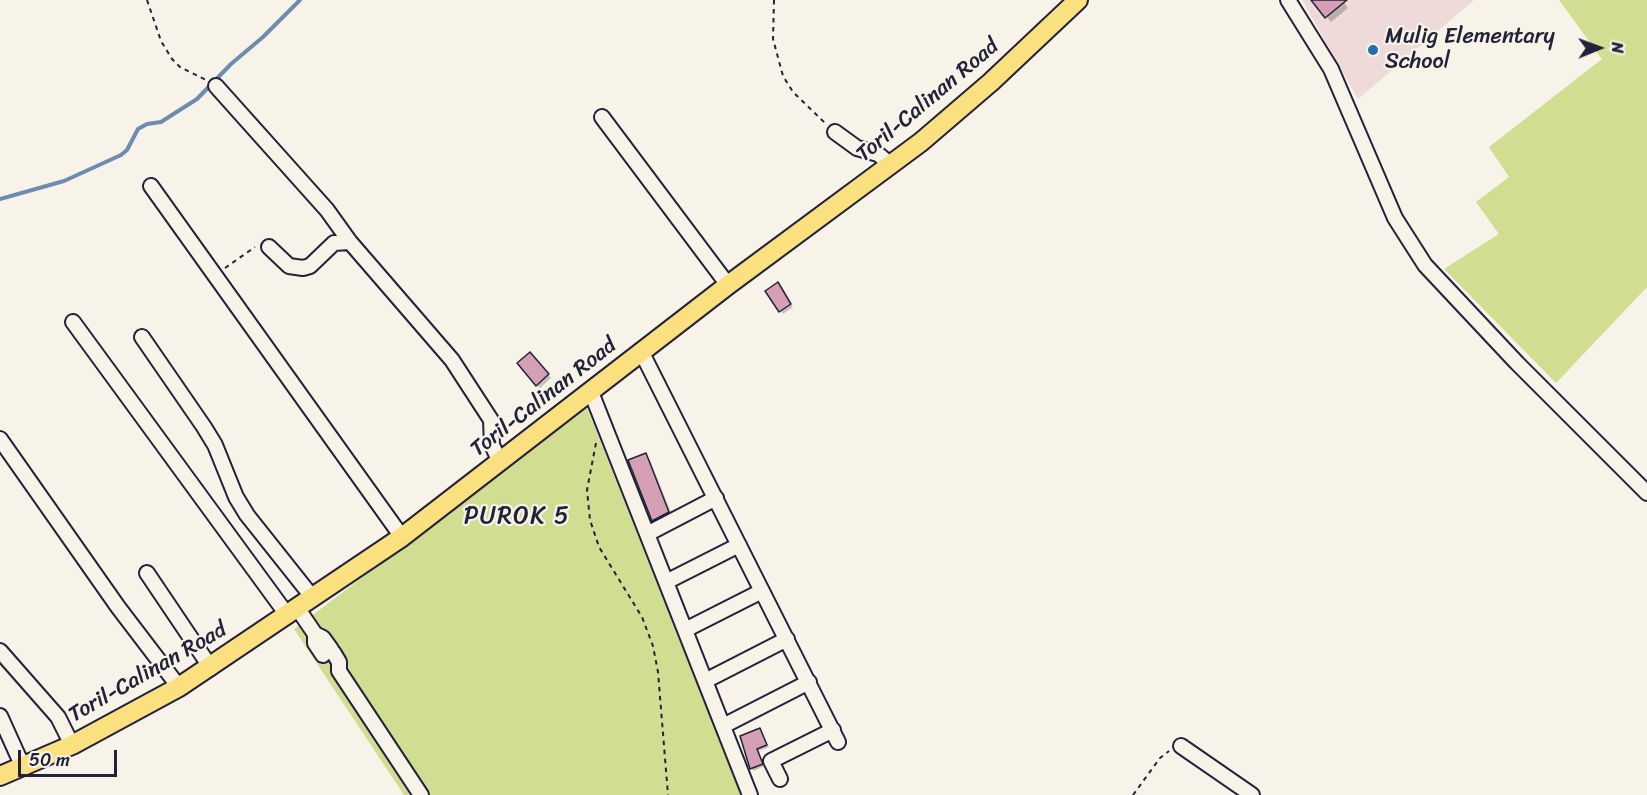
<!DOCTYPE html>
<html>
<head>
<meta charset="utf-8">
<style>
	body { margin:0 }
	#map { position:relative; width:1647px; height:795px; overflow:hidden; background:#f7f3e8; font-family:Sriracha,sans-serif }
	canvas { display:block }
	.north { position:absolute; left:1569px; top:18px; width:60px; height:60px; -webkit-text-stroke:4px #f7f3e8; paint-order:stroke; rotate:89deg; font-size:16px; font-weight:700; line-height:24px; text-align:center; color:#22223b }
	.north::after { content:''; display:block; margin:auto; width:21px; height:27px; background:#22223b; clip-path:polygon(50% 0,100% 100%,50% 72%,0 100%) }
	.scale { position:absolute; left:18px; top:750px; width:99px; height:27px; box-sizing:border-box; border:3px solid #22223b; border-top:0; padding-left:8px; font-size:18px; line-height:21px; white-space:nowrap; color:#22223b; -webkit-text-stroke:4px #f7f3e8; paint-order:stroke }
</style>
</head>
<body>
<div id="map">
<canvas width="1647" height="795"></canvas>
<div class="north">N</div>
<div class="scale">50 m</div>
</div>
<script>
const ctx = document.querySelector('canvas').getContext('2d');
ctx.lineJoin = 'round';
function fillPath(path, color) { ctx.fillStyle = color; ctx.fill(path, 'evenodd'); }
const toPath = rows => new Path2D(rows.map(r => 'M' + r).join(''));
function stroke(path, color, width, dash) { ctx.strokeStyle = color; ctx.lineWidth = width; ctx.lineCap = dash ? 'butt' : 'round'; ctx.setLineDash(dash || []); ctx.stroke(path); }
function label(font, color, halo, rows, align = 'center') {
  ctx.font = font + ' Sriracha,sans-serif'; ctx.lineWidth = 4.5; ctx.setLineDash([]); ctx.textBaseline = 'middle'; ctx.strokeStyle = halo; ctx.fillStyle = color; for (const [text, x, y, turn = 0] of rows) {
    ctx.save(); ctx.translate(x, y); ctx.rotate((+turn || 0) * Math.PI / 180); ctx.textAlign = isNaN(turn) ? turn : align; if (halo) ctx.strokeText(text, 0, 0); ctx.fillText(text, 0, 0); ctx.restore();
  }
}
fillPath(toPath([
	[1302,0,1474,0,1358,99]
]), '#eddad9');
fillPath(toPath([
	[1559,0,1647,0,1647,287,1556,383,1444,269,1499,234,1476,202,1509,177,1489,147,1602,59],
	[587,408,741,795,404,795,294,629]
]), '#d1dd90');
fillPath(toPath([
	[1313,0,1342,0,1348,8,1331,22],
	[780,287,793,307,783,314,767,291],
	[530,354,551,378,540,388,537,385],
	[645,455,650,460,673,518,658,525,653,521,630,461],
	[760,729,769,747,759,751,764,766,754,771,751,768]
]), '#0003');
stroke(toPath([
	[0,199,64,181,121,155,127,150,138,129,147,124,161,122,197,99,231,64,263,37,300,0]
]), '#6d8caf', 4);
const building = toPath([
	[1311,0,1347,0,1325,18,1311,0],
	[778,282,791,304,779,312,765,291,778,282],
	[530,352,549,374,536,386,517,363,530,352],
	[646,453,669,512,652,521,628,460,646,453],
	[760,728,767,745,757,749,763,764,750,769,740,736,760,728]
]);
fillPath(building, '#d59fb5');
stroke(building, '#22223b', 1.5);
const minor = toPath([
	[1288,0,1331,69,1395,218,1425,265,1517,363,1647,493],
	[216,86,327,210,350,242,452,360,491,420,492,445,500,462],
	[602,117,728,285],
	[835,132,857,148,878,154,891,165],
	[151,186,402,537],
	[269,247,289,266,303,268,310,266,334,243,350,242],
	[73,322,288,616],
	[142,337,204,427,215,445,236,497,247,515,313,598],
	[642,353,838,742],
	[591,392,750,795],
	[0,439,118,607,179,687],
	[647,534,716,498],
	[147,573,211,668],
	[666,582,739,545],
	[298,609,315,634,323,638,331,649],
	[685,630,762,591],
	[315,634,315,643,323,655],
	[0,651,58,717,72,745],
	[333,652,339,662,339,671,421,795],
	[705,681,787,639],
	[0,716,23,767],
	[723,726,809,682],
	[1181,746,1252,795],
	[780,779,771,761,833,730]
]);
const major = toPath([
	[0,776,72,745,179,687,402,537,728,285,921,142,991,82,1078,0]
]);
stroke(minor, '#22223b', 18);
stroke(major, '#22223b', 22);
stroke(toPath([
	[147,0,161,41,172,59,180,67,206,80],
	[774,0,773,39,783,76,793,92,825,123],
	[225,268,255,247],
	[596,443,587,490,590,520,599,547,642,617,653,646,658,672,668,795],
	[1133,795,1160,758,1169,751]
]), '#22223b', 2, [4.5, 4.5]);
stroke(minor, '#f7f3e8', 14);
stroke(major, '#fbe080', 18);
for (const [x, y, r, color] of [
	[1373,50,6,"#1f6fb2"]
]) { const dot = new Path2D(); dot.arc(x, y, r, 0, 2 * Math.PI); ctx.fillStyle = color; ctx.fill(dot); stroke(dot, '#f7f3e8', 2); }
label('22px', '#22223b', '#f7f3e8', [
	["Mulig Elementary",1385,37],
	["School",1385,62]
], 'left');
label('22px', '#22223b', '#f7f3e8', [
	["Toril-Calinan Road",928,101,-40],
	["Toril-Calinan Road",544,398,-38],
	["Toril-Calinan Road",148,673,-30]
]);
ctx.letterSpacing = '1.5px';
label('24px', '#22223b', '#f7f3e8', [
	["PUROK 5",517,517]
]);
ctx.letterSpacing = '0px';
</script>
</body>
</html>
